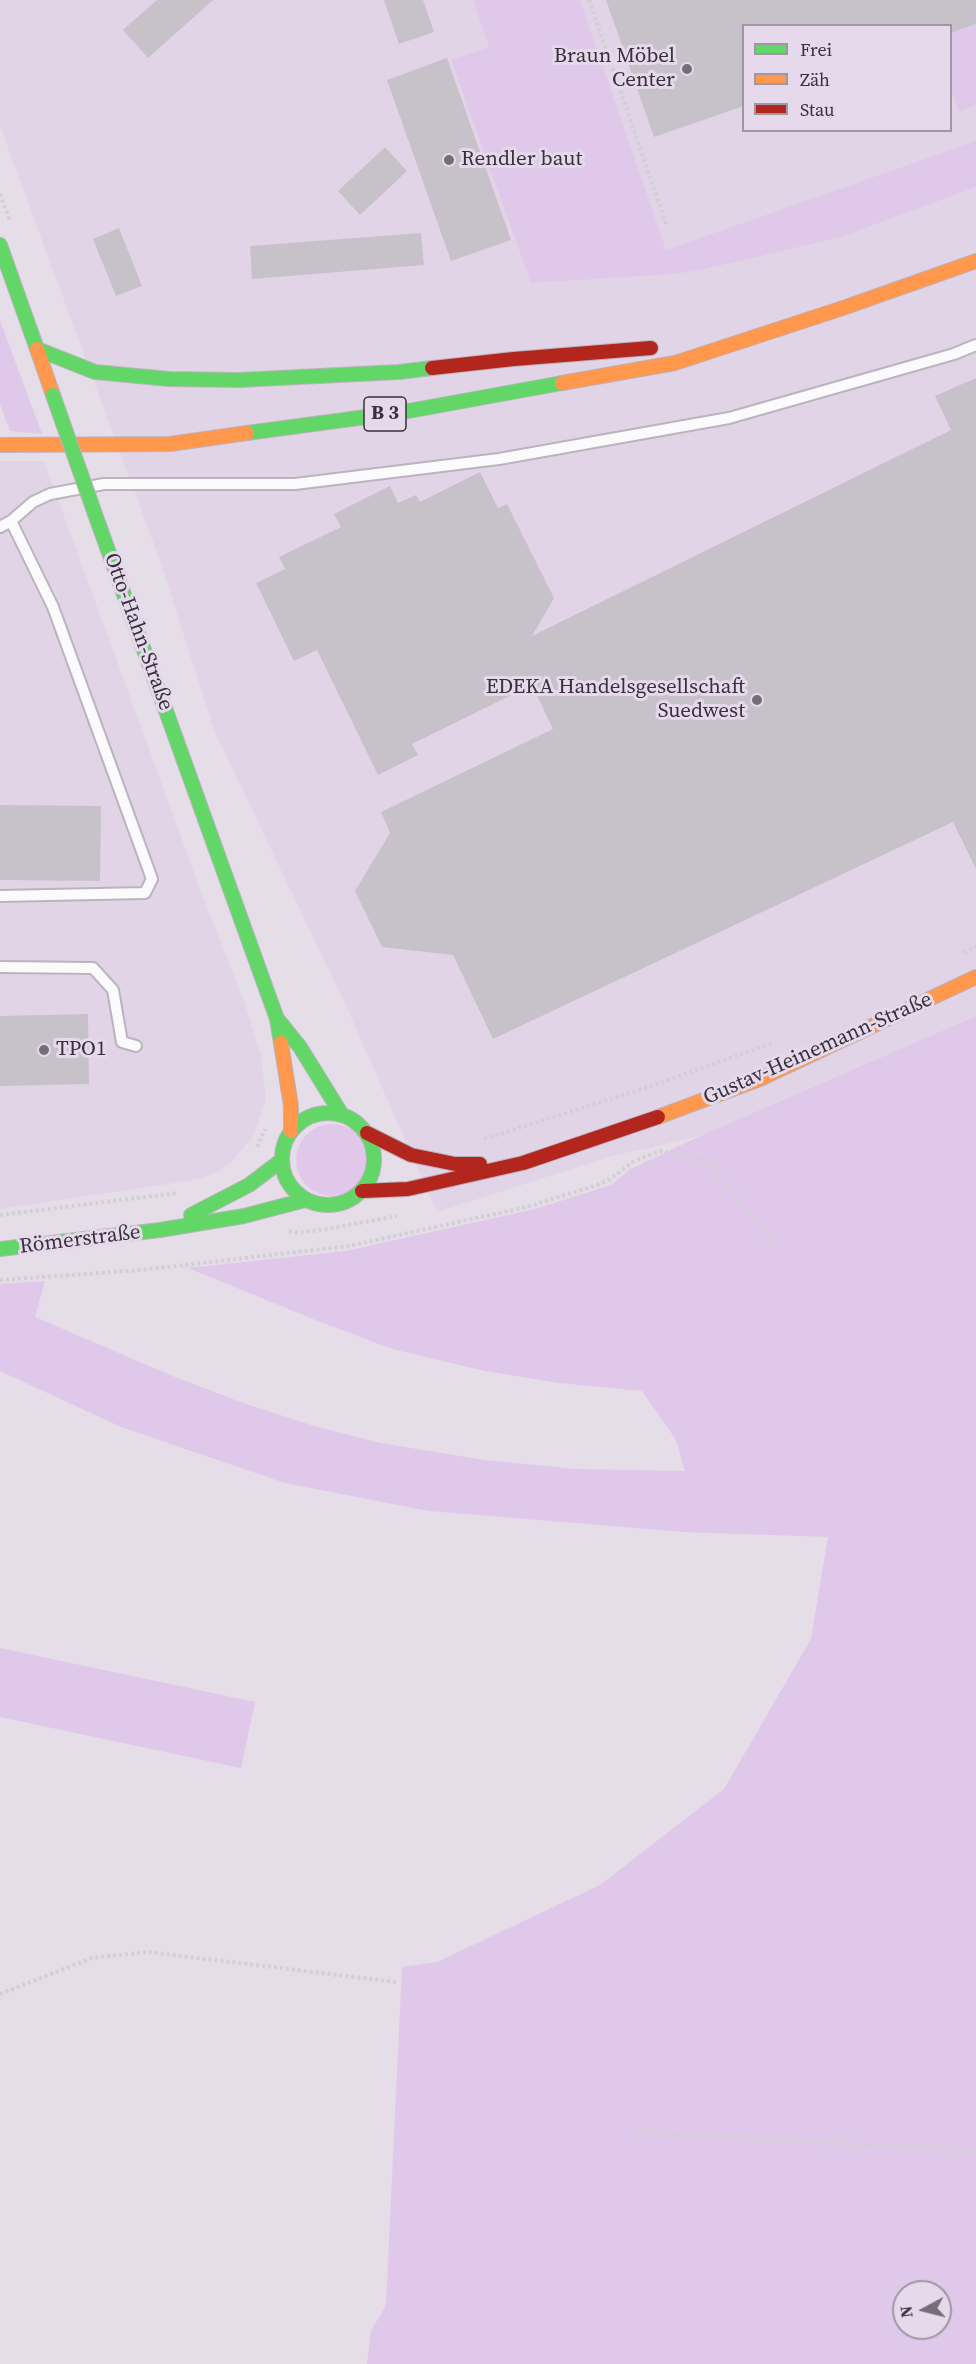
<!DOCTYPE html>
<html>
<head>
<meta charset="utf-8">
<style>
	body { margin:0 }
	#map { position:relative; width:976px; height:2364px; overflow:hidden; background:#e5dde8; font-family:"Source Serif 4",serif }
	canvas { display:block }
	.legend { position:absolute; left:742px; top:24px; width:210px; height:108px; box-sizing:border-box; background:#e6d9ec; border:2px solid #a096a4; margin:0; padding:8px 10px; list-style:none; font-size:18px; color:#373239 }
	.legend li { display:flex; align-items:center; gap:12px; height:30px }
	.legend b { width:30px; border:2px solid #a096a4 }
	.north { position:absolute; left:892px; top:2280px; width:60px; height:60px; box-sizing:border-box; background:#e6d9ec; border:2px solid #a096a4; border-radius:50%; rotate:263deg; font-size:16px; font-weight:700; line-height:24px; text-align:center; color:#373239 }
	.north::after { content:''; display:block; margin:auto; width:21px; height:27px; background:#746e76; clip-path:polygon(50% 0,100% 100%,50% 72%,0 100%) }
</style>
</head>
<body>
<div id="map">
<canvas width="976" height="2364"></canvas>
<ul class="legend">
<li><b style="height:8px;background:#63d668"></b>Frei</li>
<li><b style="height:8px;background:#ff974d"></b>Zäh</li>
<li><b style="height:8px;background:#b3261e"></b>Stau</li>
</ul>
<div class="north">N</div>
</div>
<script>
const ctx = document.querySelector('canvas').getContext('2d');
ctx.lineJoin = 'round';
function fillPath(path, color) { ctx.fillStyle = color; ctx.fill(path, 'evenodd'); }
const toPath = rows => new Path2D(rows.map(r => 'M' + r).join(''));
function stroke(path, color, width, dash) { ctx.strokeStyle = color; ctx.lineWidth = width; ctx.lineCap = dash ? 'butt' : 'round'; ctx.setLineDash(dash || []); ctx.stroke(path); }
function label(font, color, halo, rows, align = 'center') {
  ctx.font = font + ' "Source Serif 4",serif'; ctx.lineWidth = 6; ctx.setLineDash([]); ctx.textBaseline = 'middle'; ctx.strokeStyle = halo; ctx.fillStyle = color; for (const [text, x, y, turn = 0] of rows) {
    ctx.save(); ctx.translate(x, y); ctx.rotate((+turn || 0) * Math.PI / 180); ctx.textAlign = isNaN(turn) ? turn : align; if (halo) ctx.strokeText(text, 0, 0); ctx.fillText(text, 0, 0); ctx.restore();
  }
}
fillPath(toPath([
	[0,0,976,0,976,1016,700,1136,612,1156,437,1212,347,1008,214,730,163,569,0,126],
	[744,26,950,26,950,130,744,130],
	[0,461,44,461,204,900,245,1004,261,1056,266,1099,254,1135,234,1159,216,1173,198,1179,168,1184,0,1209]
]), '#e2d4e7');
fillPath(toPath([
	[473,0,580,0,666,250,976,141,976,187,841,237,701,270,674,274,531,283,451,60,489,47],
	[976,24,976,105,959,112,951,90,951,33],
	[0,320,42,434,10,431,0,404],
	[976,1016,976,2364,367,2364,371,2331,386,2305,402,1967,437,1962,600,1885,724,1789,811,1639,828,1537,683,1532,429,1511,285,1483,121,1427,0,1371,0,1284,45,1281,35,1317,170,1375,246,1404,314,1426,380,1443,484,1460,577,1469,685,1471,676,1440,642,1391,559,1383,485,1371,392,1349,318,1321,188,1268,346,1251,535,1209,611,1185,629,1170,700,1136],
	[904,2292,940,2292,940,2328,904,2328],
	'296 1160a36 36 0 1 1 72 0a36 36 0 1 1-72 0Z',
	[0,1648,255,1702,241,1768,0,1717]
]), '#e0c8ea');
fillPath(toPath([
	[157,0,213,0,148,58,123,30],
	[384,0,423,0,434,32,399,44],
	[606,0,976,0,976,24,951,33,951,26,744,26,744,106,654,137],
	[447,58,511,240,451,261,387,80],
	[385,147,407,171,360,215,338,191],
	[119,228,142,286,116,296,93,239],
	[421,233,424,265,252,279,250,246],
	[976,378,976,869,953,822,493,1039,453,955,382,947,355,891,390,833,381,812,553,729,532,685,412,744,418,755,378,775,317,650,294,661,256,583,285,569,279,557,341,527,334,514,390,486,398,503,416,495,420,502,480,472,498,508,507,504,554,598,532,636,951,430,935,396],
	[0,805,101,806,100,881,0,880],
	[88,1014,89,1084,0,1086,0,1016]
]), '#c7c2ca');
const lane = toPath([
	[0,527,11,521,33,502,50,494,104,484,295,484,499,459,729,418,954,354,976,345],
	[0,896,145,893,152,879,53,607,11,521],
	[0,967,93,968,113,990,122,1042,136,1046]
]);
const fast = toPath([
	[0,245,37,349,95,372,169,379,239,380,399,372,432,368],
	[247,433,403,412,562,383],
	[95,514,277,1019,281,1043],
	[279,1021,300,1047,342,1115],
	'282 1159a46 46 0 1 1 92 0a46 46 0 1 1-92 0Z',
	[191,1215,249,1185,282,1160],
	[0,1249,160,1230,244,1216,305,1200]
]);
const slow = toPath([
	[37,349,53,395],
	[562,383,675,363,843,308,976,261],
	[0,445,170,444,247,433],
	[281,1043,291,1106,291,1131],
	[658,1117,760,1079,976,977]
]);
const jam = toPath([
	[432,368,514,359,651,348],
	[367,1133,411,1155,455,1164,480,1164],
	[362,1191,408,1189,523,1163,658,1117]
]);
stroke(lane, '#bab4bd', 14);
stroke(fast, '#bab4bd', 16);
stroke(slow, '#bab4bd', 16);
stroke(jam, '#bab4bd', 16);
stroke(toPath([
	[589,0,667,226],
	[0,194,10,221],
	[964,953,976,946],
	[484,1139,642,1089,773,1043],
	[257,1147,265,1129],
	[0,1215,178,1193],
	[289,1231,298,1233,327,1229,397,1216],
	[0,1280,141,1270,349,1246,527,1207,594,1186,609,1180,634,1161,660,1151,705,1159,774,1244],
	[0,1994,92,1958,148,1952,396,1982],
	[636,2132,976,2151]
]), '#d2d0d3', 4, [3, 3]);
stroke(lane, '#fbfafc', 10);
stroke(fast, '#63d668', 14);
stroke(slow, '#ff974d', 14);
stroke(jam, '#b3261e', 14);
const fastBridge = toPath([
	[53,395,95,514]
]);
stroke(fastBridge, '#bab4bd', 16, []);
stroke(fastBridge, '#63d668', 14);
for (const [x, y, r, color] of [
	[687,69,6,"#746e76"],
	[449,160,6,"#746e76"],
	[757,700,6,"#746e76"],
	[44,1050,6,"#746e76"]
]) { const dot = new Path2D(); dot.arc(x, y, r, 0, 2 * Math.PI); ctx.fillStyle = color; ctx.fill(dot); stroke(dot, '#e6d9ec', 2); }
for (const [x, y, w] of [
	[385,414,42]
]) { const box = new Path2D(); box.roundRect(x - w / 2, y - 17, w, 34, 4.5); ctx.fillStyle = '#e6d9ec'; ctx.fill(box); stroke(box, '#373239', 1.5); }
label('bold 20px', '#373239', null, [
	["B 3",385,414]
]);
label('21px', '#373239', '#e6d9ec', [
	["Braun Möbel",675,57],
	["Center",675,81],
	["Rendler baut",461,160,"left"],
	["EDEKA Handelsgesellschaft",745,688],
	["Suedwest",745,712],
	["TPO1",56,1050,"left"]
], 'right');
label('21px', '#373239', '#e6d9ec', [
	["Otto-Hahn-Straße",138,632,70],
	["Gustav-Heinemann-Straße",818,1049,-24],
	["Römerstraße",80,1240,-7]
]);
</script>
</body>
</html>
